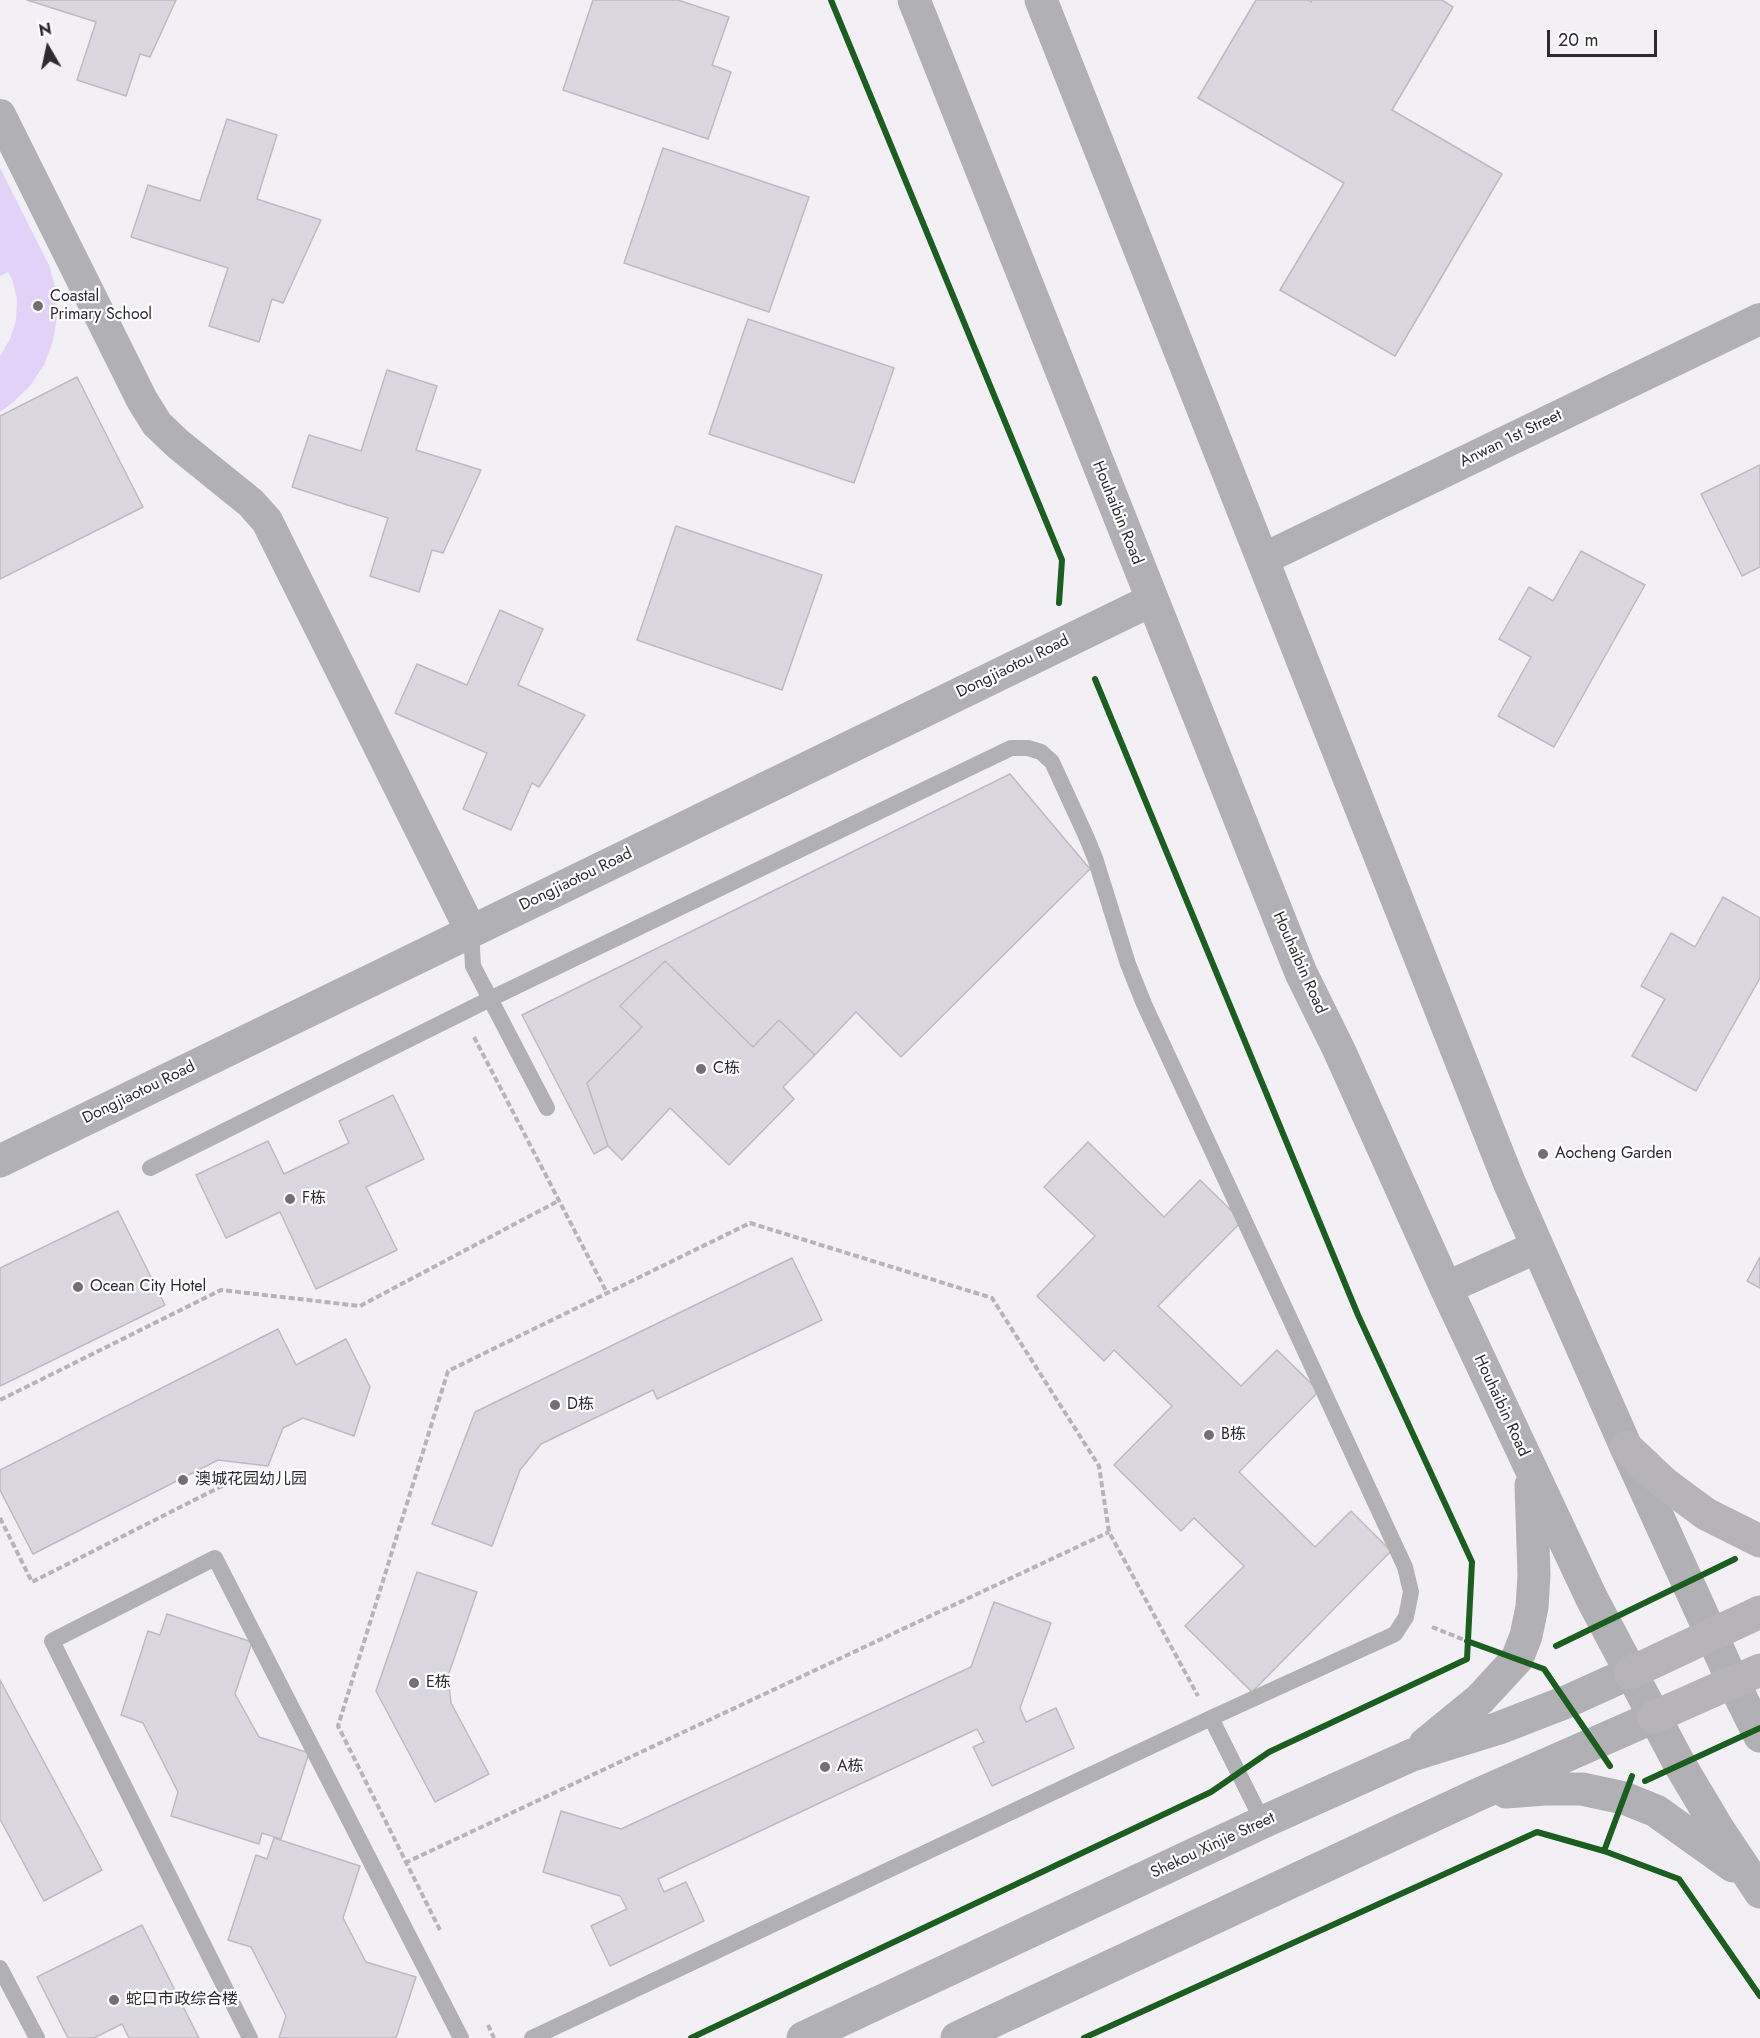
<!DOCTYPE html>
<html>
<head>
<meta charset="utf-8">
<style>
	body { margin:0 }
	#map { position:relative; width:1760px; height:2038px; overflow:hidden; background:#f2f0f5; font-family:Jost,sans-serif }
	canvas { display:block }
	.north { position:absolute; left:18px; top:18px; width:60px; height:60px; -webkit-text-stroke:4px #fff; paint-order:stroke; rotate:351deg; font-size:16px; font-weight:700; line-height:24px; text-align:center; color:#2d2b2f }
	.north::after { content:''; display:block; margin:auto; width:21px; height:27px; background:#2d2b2f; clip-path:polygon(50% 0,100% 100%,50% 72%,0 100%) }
	.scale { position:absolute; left:1547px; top:30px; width:110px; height:27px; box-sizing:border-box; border:3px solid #2d2b2f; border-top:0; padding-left:8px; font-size:18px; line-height:21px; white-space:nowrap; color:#2d2b2f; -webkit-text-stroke:4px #fff; paint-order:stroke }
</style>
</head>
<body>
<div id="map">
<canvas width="1760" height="2038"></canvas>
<div class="north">N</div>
<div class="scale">20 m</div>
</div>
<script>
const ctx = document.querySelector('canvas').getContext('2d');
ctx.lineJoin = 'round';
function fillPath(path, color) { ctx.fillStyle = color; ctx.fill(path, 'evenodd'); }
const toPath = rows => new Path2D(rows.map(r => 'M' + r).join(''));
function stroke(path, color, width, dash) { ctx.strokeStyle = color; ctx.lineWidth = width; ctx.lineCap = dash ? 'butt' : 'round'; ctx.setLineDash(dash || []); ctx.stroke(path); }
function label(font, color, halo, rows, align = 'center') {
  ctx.font = font + ' Jost,"Noto Sans SC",sans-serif'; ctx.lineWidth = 4.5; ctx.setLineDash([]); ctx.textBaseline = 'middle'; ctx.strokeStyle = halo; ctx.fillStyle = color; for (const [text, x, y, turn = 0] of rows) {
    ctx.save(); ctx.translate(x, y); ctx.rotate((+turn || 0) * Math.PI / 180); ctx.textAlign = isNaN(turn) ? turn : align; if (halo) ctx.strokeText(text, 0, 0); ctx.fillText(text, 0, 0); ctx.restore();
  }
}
fillPath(toPath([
	[0,168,49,265,56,290,57,316,53,341,44,365,30,386,11,404,0,412,0,356,10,339,16,320,17,299,12,279,8,272,0,276]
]), '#e2d2f8');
const building = toPath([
	[27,0,176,0,150,57,140,54,126,96,77,80,96,22,27,0],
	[593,0,678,0,729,17,712,65,731,72,708,139,563,90,593,0],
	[1256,0,1308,0,1311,2,1312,0,1442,0,1453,7,1392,110,1502,174,1395,356,1280,290,1344,183,1198,98,1256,0],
	[227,119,277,135,257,199,321,220,283,303,272,299,259,342,209,326,228,268,131,237,148,185,200,201,227,119],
	[663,148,809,197,769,312,624,263,663,148],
	[748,319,894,368,854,483,709,434,748,319],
	[387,370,437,386,416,450,481,470,443,553,432,550,419,592,370,576,388,518,292,487,309,435,361,451,387,370],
	[77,377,143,507,0,579,0,416,77,377],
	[1760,465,1760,567,1742,576,1701,494,1760,465],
	[676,526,822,575,782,690,637,640,676,526],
	[1581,551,1645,585,1554,747,1498,716,1531,657,1499,639,1529,587,1553,601,1581,551],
	[500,610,543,629,518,685,585,715,539,787,532,783,511,830,463,809,487,753,395,713,417,664,467,685,500,610],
	[1010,774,1090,869,901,1057,856,1012,815,1055,779,1020,753,1047,665,961,620,1006,642,1027,587,1083,608,1146,594,1154,522,1015,1010,774],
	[1723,897,1760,918,1760,978,1696,1091,1632,1056,1665,999,1641,986,1671,933,1695,947,1723,897],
	[665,961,753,1047,779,1020,815,1055,783,1087,794,1099,729,1165,670,1108,622,1160,608,1146,587,1083,642,1027,620,1006,665,961],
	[393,1095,424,1159,366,1187,397,1250,316,1289,280,1212,226,1238,196,1175,268,1141,284,1174,349,1143,339,1121,393,1095],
	[1088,1142,1164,1217,1200,1180,1242,1221,1158,1306,1241,1386,1277,1350,1319,1391,1239,1472,1315,1547,1351,1511,1391,1551,1252,1692,1185,1626,1244,1566,1194,1518,1181,1531,1114,1465,1172,1406,1114,1350,1104,1361,1037,1296,1095,1236,1044,1187,1088,1142],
	[118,1211,165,1305,0,1386,0,1268,118,1211],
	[1760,1257,1760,1288,1747,1281,1760,1257],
	[792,1258,822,1320,657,1399,653,1390,541,1444,520,1470,492,1546,432,1524,475,1412,792,1258],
	[278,1329,296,1365,346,1339,370,1387,354,1436,303,1418,283,1428,268,1466,218,1460,33,1554,0,1490,0,1470,278,1329],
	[417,1572,477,1592,448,1676,451,1703,489,1774,435,1802,376,1691,417,1572],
	[994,1602,1051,1623,1020,1708,1026,1722,1056,1708,1074,1748,992,1786,973,1747,984,1742,977,1729,658,1879,664,1892,686,1882,704,1921,610,1966,591,1926,627,1909,620,1896,543,1872,561,1811,621,1829,971,1667,994,1602],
	[167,1614,252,1642,235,1694,259,1737,309,1753,281,1839,262,1833,259,1844,171,1816,178,1792,143,1723,121,1715,148,1631,160,1635,167,1614],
	[0,1680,102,1870,44,1901,0,1819,0,1680],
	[274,1838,360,1866,343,1918,366,1962,416,1977,396,2038,279,2038,286,2016,251,1947,228,1940,256,1855,267,1859,274,1838],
	[142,1925,199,2038,129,2038,122,2024,94,2038,68,2038,37,1977,142,1925]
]);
fillPath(building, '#dbd7e0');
stroke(building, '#bdbbbf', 1.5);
stroke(toPath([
	[474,1037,607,1293],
	[0,1400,221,1290,360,1306,560,1200],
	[0,1518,32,1582,230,1482],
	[1432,1627,1467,1641],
	[405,1863,1109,1532],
	[440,1930,338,1726,448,1371,750,1223,992,1298,1099,1466,1109,1532,1198,1696],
	[488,2025,494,2038]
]), '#b5b4b6', 4, [6, 3]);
stroke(toPath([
	[471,931,473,966,547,1108],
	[150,1168,490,999,1011,748,1028,748,1041,752,1052,762,1086,836,1095,858,1128,964,1144,1004,1405,1567,1411,1592,1406,1617,1395,1634,1211,1718,532,2038],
	[1211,1718,1263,1822],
	[0,1968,37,2038],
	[250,2038,52,1641,215,1558,461,2038]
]), '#b1b1b4', 16);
stroke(toPath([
	[0,115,142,400,157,424,178,444,251,503,267,521,471,931],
	[1263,559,1760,319]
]), '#b1b1b4', 32);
stroke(toPath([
	[914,0,1301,973,1339,1050,1446,1288,1592,1599,1680,1765,1717,1827,1760,1892],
	[1041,0,1509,1182,1626,1447,1733,1682,1760,1736],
	[0,1161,1152,600],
	[1446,1288,1537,1247],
	[1425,1744,1480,1699,1517,1659,1526,1636,1532,1607,1534,1575,1531,1485],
	[1506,1792,1545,1789,1582,1789,1624,1798,1656,1811,1733,1866],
	[803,2038,1263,1822,1412,1755,1499,1728,1566,1702,1630,1673],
	[957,2038,1477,1795,1654,1717]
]), '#b1b0b4', 33);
stroke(toPath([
	[1626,1447,1664,1483,1706,1514,1760,1541],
	[1630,1673,1760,1612],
	[1654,1717,1760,1670]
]), '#b6b4b8', 33);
stroke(toPath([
	[831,0,1062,560,1059,603],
	[1467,1641,1544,1669,1610,1766],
	[1556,1646,1735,1559],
	[1645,1781,1760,1728],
	[1604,1851,1632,1776],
	[691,2038,1211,1792,1269,1752,1467,1659,1472,1562,1358,1315,1095,679],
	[1084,2038,1537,1832,1604,1851,1679,1879,1760,1996]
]), '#1b5e20', 6);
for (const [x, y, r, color] of [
	[38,306,6,"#727074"],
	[701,1069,6,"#727074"],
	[1543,1154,6,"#727074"],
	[290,1199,6,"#727074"],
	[78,1287,6,"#727074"],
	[555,1405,6,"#727074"],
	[1209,1435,6,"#727074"],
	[183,1480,6,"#727074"],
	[414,1683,6,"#727074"],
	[825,1767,6,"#727074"],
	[114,2000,6,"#727074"]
]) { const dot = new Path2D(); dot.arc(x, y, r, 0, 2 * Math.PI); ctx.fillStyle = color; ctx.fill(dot); stroke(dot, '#fff', 2); }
label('16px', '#2d2b2f', '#fff', [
	["Coastal",50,297],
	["Primary School",50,315],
	["C栋",713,1069],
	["Aocheng Garden",1555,1154],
	["F栋",302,1199],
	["Ocean City Hotel",90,1287],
	["D栋",567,1405],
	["B栋",1221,1435],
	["澳城花园幼儿园",195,1480],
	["E栋",426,1683],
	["A栋",837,1767],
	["蛇口市政综合楼",126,2000]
], 'left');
label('16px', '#2d2b2f', '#fff', [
	["Anwan 1st Street",1511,439,-26],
	["Houhaibin Road",1117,513,68],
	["Dongjiaotou Road",1013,667,-26],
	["Dongjiaotou Road",576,880,-26],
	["Houhaibin Road",1299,963,66],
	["Dongjiaotou Road",139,1093,-26],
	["Houhaibin Road",1501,1406,65],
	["Shekou Xinjie Street",1213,1846,-25]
]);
</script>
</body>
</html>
